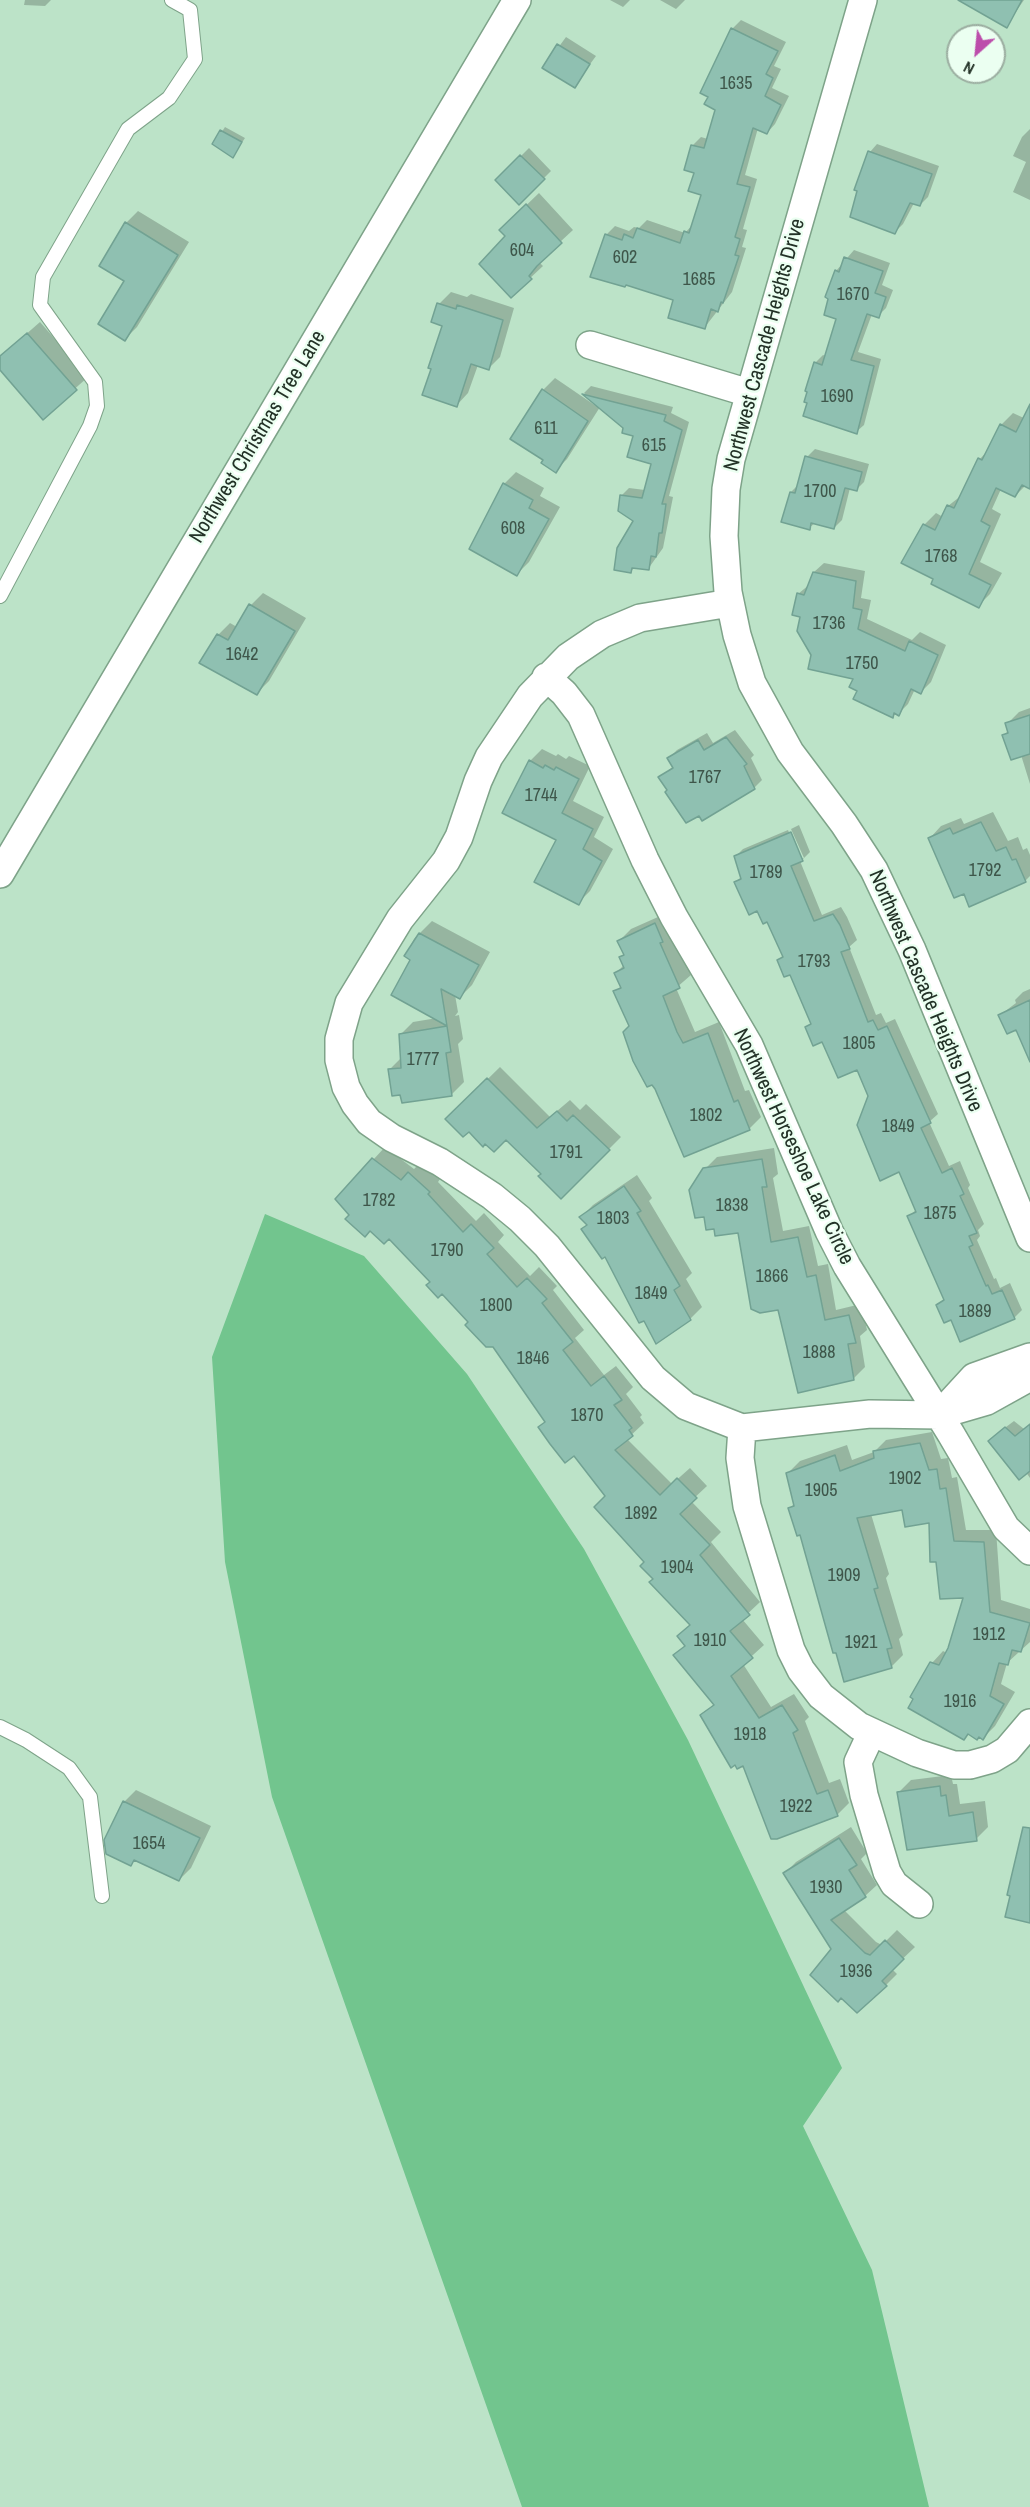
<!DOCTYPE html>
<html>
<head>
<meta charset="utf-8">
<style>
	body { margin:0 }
	#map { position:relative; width:1030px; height:2507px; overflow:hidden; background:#bce3c8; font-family:"Archivo Narrow",sans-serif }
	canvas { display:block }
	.north { position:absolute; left:946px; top:24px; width:60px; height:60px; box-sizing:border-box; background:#ebfff1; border:2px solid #9bada0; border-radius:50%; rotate:207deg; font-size:16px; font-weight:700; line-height:24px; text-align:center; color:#233227 }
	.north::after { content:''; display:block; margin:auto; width:21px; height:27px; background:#bc4dab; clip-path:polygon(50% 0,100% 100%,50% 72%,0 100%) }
</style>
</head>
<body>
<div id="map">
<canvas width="1030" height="2507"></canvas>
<div class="north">N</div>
</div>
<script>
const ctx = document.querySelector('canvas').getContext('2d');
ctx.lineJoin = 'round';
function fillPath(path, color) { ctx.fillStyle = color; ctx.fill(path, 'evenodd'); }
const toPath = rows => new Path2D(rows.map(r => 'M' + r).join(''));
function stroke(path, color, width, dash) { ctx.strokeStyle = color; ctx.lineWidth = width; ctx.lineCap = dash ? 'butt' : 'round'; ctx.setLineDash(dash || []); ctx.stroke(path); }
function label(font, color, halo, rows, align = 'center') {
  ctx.font = font + ' "Archivo Narrow",sans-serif'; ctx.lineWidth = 4.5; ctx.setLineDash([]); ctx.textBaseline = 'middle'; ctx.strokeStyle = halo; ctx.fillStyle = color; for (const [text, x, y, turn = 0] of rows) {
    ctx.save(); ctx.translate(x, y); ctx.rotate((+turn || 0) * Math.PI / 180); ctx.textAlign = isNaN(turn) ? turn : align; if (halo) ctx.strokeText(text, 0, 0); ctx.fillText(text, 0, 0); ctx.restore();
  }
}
fillPath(toPath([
	[265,1214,364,1256,467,1374,584,1549,688,1740,842,2068,803,2126,872,2270,929,2507,522,2507,272,1797,225,1562,212,1357]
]), '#72c58e');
fillPath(toPath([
	[25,0,51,0,45,6,24,5],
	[610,0,630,0,623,7],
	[660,0,685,0,676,9],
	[961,0,1024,0,1006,26],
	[741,20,786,42,774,66,781,69,772,88,789,96,775,124,767,133,758,128,745,175,757,179,743,229,747,230,742,247,746,248,732,292,705,327,606,235,615,226,629,231,634,227,639,228,647,220,685,233,694,223,703,194,696,172,686,169,693,145,701,137,708,139,717,109,732,29],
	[566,37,596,56,574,86,544,67],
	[225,127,245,138,233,156,214,144],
	[1030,129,1030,200,1013,192,1026,162,1013,156,1022,137],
	[877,144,939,166,928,197,920,205,914,203,903,224,895,232,870,152],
	[529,148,551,171,519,203,497,180],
	[539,193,573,230,546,255,540,263,543,266,511,296,507,236,513,218],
	[138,211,189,242,137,327,125,339,126,223],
	[854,250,890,263,882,285,893,290,886,308,878,316,872,314,858,352,881,359,864,425,856,432,815,363,823,355,826,356,838,318,836,271],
	[451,292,467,297,471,294,514,308,500,357,488,369,478,365,468,393,456,406,433,368,444,325,439,304],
	[40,322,88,377,43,417,0,368,0,357],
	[555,378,596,406,597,404,584,393,591,386,673,407,671,413,689,422,669,496,673,497,663,548,648,569,635,567,631,571,635,520,621,496,629,488,645,490,653,463,635,435,600,407,567,459,555,471,545,460,543,390],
	[1013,413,1026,419,1030,415,1030,487,1026,485,1015,496,1001,489,992,509,1001,514,980,562,1002,573,990,594,978,606,936,578,924,525,936,513,943,517,948,506,962,495,980,459,988,450,1001,425],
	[815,449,869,464,864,482,856,490,850,488,842,520,834,528,815,523,809,528,791,492,799,484,807,457],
	[516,472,544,488,540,496,560,507,529,562,517,574,504,484],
	[824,563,865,571,861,598,871,600,867,619,912,640,920,632,946,645,931,682,921,692,915,689,908,704,898,714,892,716,859,690,855,678,812,655,798,594,810,584,814,572],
	[263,593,306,618,269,681,257,693,218,635,230,623,237,627,251,605],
	[1030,708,1030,784,1021,755,1004,735,1009,730,1007,724,1019,712],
	[735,730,754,755,751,758,762,780,754,788,668,790,660,777,674,766,669,758,677,750,707,733,713,743],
	[542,749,556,756,558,754,566,759,569,756,590,766,573,801,604,817,594,837,613,849,590,891,578,903,530,761],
	[993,812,1008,841,1018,837,1023,850,1027,848,1030,855,1030,876,1025,881,965,892,930,838,941,826,961,818,964,824],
	[799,825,810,852,804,858,791,829],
	[788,830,800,858,804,858,800,861,822,915,841,907,847,917,857,940,849,947,876,1015,881,1013,886,1023,895,1019,938,1114,929,1122,949,1166,960,1161,970,1185,968,1188,984,1224,978,1230,980,1236,977,1240,994,1279,996,1278,1000,1288,1010,1283,1022,1310,1014,1318,951,1318,938,1305,945,1298,909,1216,917,1209,858,1068,807,1027,812,1022,791,973,779,960,783,955,768,920,736,882,742,876,735,857,743,849],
	[667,913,672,931,691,975,676,988,695,1032,719,1022,745,1091,749,1090,761,1117,749,1129,630,1027,615,992,622,985,616,973,624,965,621,957,625,953,619,941,631,929],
	[432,921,490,952,472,985,460,997,455,995,458,1012,455,1016,459,1015,463,1039,458,1044,464,1082,452,1094,402,1093,389,1070,401,1058,401,1034,413,1022,437,1018,412,959,406,955,414,939],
	[1030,989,1030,1047,1017,1028,1000,1015,1016,1003,1015,1000,1023,992],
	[500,1067,550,1117,570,1100,580,1110,586,1104,621,1137,561,1197,543,1174,506,1138,469,1130,447,1119],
	[385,1147,414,1169,421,1162,440,1179,438,1182,476,1221,484,1213,504,1235,498,1242,530,1276,539,1267,557,1286,553,1290,584,1330,575,1338,604,1375,616,1366,633,1387,626,1394,642,1415,640,1417,644,1423,627,1439,672,1484,690,1468,707,1486,691,1501,721,1532,711,1542,760,1602,742,1619,764,1645,743,1664,771,1707,794,1694,809,1717,805,1721,829,1783,840,1779,849,1803,837,1815,744,1764,702,1716,715,1703,675,1655,686,1645,679,1636,691,1624,655,1579,607,1496,546,1421,494,1346,389,1237,351,1215,337,1199],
	[774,1148,778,1174,773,1178,783,1231,809,1226,818,1266,828,1264,836,1310,861,1304,867,1330,860,1336,865,1367,853,1379,779,1308,705,1169,717,1157],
	[637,1175,652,1198,649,1201,692,1273,686,1279,702,1307,690,1319,581,1217,593,1205],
	[1014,1421,1024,1429,1030,1424,1030,1478,998,1433],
	[932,1432,941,1459,948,1458,952,1478,957,1477,966,1530,996,1530,1001,1600,1030,1609,1030,1642,1007,1663,1001,1684,1015,1692,995,1726,983,1738,969,1733,964,1738,932,1663,943,1651,947,1653,965,1597,930,1522,903,1508,871,1514,889,1574,886,1578,903,1635,899,1639,903,1655,892,1666,801,1533,790,1508,795,1503,788,1473,800,1461,847,1445,852,1460,874,1452,886,1440],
	[951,1775,953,1784,957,1784,960,1804,985,1801,988,1827,976,1839,899,1792,911,1780],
	[136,1790,211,1826,191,1868,179,1880,136,1859,131,1864,124,1802],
	[851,1827,867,1853,861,1859,877,1885,865,1896,844,1910,876,1942,882,1945,897,1930,915,1947,892,1969,897,1974,886,1985,833,1949,785,1873,796,1862]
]), '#0003');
const building = toPath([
	[958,0,1022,0,1007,28,958,0],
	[731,28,778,51,766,74,773,78,765,96,781,105,767,134,753,128,737,184,750,187,735,237,740,239,735,255,739,256,723,303,721,302,718,312,711,309,705,329,668,318,673,300,626,285,625,287,590,277,605,234,622,240,624,234,633,238,637,228,680,243,684,231,689,233,701,195,688,191,694,173,684,170,691,145,704,148,715,110,704,104,708,97,700,93,731,28],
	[557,44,590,64,575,88,542,68,557,44],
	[220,130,242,142,233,158,212,144,220,130],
	[868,151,932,174,920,206,910,203,895,234,850,217,857,191,854,190,868,151],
	[520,155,545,179,519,205,495,180,520,155],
	[526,204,562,243,537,266,529,276,532,279,511,298,479,264,505,236,499,230,526,204],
	[125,222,178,255,125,341,98,324,124,281,99,266,125,222],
	[844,257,883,271,875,293,886,297,879,318,867,314,851,360,874,366,857,434,803,416,807,403,804,402,807,392,805,391,814,362,822,365,836,319,824,315,828,299,825,297,835,270,839,272,844,257],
	[437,303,456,309,457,305,503,320,489,370,471,364,457,407,422,395,431,369,428,368,442,326,431,322,437,303],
	[27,333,77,390,43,420,0,370,0,356,27,333],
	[542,389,588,421,556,473,541,463,543,460,510,439,542,389],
	[582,394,666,415,664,421,682,430,662,504,666,504,662,533,659,533,656,557,651,556,649,570,632,568,631,573,614,570,617,548,633,521,618,511,620,495,642,498,651,464,627,457,633,436,622,433,623,428,582,394],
	[1030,404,1030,489,1022,485,1015,497,996,488,981,521,990,526,969,574,991,585,979,608,931,584,933,579,901,563,923,524,935,530,947,505,954,508,978,458,982,460,1000,424,1016,432,1030,404],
	[805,456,862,472,857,491,845,488,834,529,811,523,810,530,781,522,790,492,795,493,805,456],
	[503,483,533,500,529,508,549,519,517,576,469,549,503,483],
	[813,572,856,581,853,608,862,610,858,629,905,651,909,641,938,655,921,694,911,689,899,716,894,713,893,718,853,699,857,691,849,687,853,679,808,669,811,655,797,631,800,617,792,615,797,593,804,595,813,572],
	[249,604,295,631,257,695,199,663,217,634,228,640,249,604],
	[1030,715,1030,754,1011,760,1002,735,1008,733,1005,723,1030,715],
	[726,737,747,764,744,766,755,789,702,821,699,816,686,823,665,792,667,790,658,777,673,768,667,758,698,740,704,750,726,737],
	[529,760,543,768,545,765,554,770,556,767,579,779,562,813,593,829,583,849,602,861,579,905,534,882,556,840,502,813,529,760],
	[981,822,996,851,1006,847,1012,860,1016,859,1026,882,969,907,964,894,954,898,928,838,950,828,953,834,981,822],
	[791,832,803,861,791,866,814,921,833,914,840,925,850,949,841,952,868,1022,873,1020,878,1030,887,1026,931,1123,921,1128,942,1173,952,1168,964,1194,960,1196,977,1233,969,1236,973,1245,969,1247,986,1286,988,1285,992,1294,1002,1290,1015,1319,960,1342,951,1320,944,1323,936,1305,944,1300,907,1216,916,1212,899,1172,880,1181,857,1125,868,1096,857,1070,838,1078,822,1042,813,1046,805,1027,811,1024,790,975,784,977,777,960,783,957,767,922,763,924,757,911,749,915,734,882,741,879,734,856,791,832],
	[655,923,663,942,660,943,680,988,663,996,677,1032,683,1043,708,1033,734,1102,738,1100,750,1130,684,1157,655,1089,652,1085,647,1087,633,1061,623,1032,629,1026,613,991,621,988,614,973,624,968,619,957,624,955,617,941,655,923],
	[419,933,479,965,460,999,441,989,447,1026,391,995,410,960,404,956,419,933],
	[1030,1000,1030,1062,1016,1030,1007,1034,998,1015,1030,1000],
	[447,1026,451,1052,446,1053,452,1096,402,1103,400,1095,392,1096,388,1069,401,1068,399,1034,447,1026],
	[487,1078,537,1128,557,1111,567,1121,573,1115,610,1150,561,1199,538,1176,541,1174,506,1140,494,1152,485,1144,483,1147,469,1132,463,1137,445,1119,487,1078],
	[372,1158,401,1180,408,1172,430,1192,428,1194,463,1232,471,1224,494,1248,487,1254,517,1287,527,1278,547,1299,542,1303,573,1342,563,1350,591,1386,604,1376,622,1400,614,1405,632,1428,629,1430,633,1436,615,1450,660,1495,677,1478,697,1498,680,1514,710,1545,700,1555,750,1615,730,1631,753,1658,731,1676,759,1718,782,1705,798,1730,793,1733,817,1794,828,1790,838,1816,777,1839,771,1839,743,1766,737,1769,735,1765,731,1768,700,1715,714,1705,673,1655,685,1646,677,1636,690,1625,649,1582,653,1579,640,1566,644,1562,594,1507,605,1496,574,1456,565,1463,550,1444,538,1427,545,1422,493,1347,486,1347,465,1325,468,1322,442,1294,438,1298,426,1285,430,1282,389,1239,384,1244,370,1231,365,1237,345,1219,349,1215,335,1199,372,1158],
	[762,1159,767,1187,762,1187,771,1242,798,1237,807,1277,816,1275,825,1320,849,1315,856,1343,848,1344,854,1380,798,1393,778,1310,760,1313,751,1309,738,1233,715,1236,714,1229,706,1230,704,1217,695,1218,689,1190,703,1168,762,1159],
	[624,1186,641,1211,637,1213,680,1286,674,1290,691,1320,656,1344,644,1321,639,1323,605,1257,602,1259,581,1229,587,1225,579,1217,624,1186],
	[1030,1424,1030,1471,1019,1480,988,1441,1005,1427,1015,1436,1030,1424],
	[920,1443,929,1470,937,1469,940,1489,946,1488,954,1541,984,1542,990,1612,1030,1623,1021,1652,1012,1650,1008,1665,999,1663,990,1696,1004,1704,983,1740,979,1737,977,1740,968,1734,964,1740,908,1708,913,1699,910,1697,930,1662,939,1665,948,1648,963,1598,940,1599,936,1562,930,1562,929,1523,905,1527,902,1510,857,1518,878,1588,874,1589,892,1648,887,1649,892,1668,844,1682,836,1653,833,1653,800,1535,797,1536,788,1508,794,1506,786,1473,835,1455,840,1471,874,1458,873,1451,920,1443],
	[940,1786,941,1796,946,1795,949,1816,973,1812,977,1841,907,1850,897,1792,940,1786],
	[123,1801,200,1838,179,1881,134,1860,131,1866,106,1854,104,1840,123,1801],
	[1023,1827,1030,1828,1030,1923,1005,1917,1010,1896,1007,1895,1023,1827],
	[839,1838,857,1865,849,1870,866,1897,831,1920,865,1953,870,1955,885,1940,904,1959,882,1981,887,1986,857,2013,841,1998,838,2002,810,1975,831,1949,783,1873,839,1838]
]);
fillPath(building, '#8fc0b1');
stroke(building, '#72a293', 1.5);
const service = toPath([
	[0,596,90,426,97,406,95,382,40,305,43,277,128,129,169,98,195,59,190,10,172,0],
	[0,1727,26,1740,69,1768,90,1797,102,1896]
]);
const minor = toPath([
	[863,0,731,459,726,489,724,536,728,592,737,635,752,683,790,752,844,824,874,870,912,950,1030,1238],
	[590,345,749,393],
	[730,603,640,618,602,634,568,657,530,696,489,757,478,781,459,837,446,861,400,919,349,1003,339,1039,339,1060,346,1087,355,1104,369,1122,392,1138,440,1162,492,1196,520,1219,547,1246,653,1378,686,1406,742,1428,870,1414,939,1415,987,1401,1030,1377],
	[546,677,564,693,581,715,645,860,674,917,749,1045,829,1231,847,1266,951,1434,1006,1528,1030,1551],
	[0,874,517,0],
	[940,1414,974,1377,1030,1357],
	[742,1428,740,1458,747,1506,791,1650,801,1670,821,1696,859,1726,917,1753,954,1765,970,1765,992,1759,1007,1750,1030,1723],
	[872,1732,858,1762,864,1795,887,1872,894,1884,919,1904]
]);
stroke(service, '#7ea389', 16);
stroke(minor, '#7ea389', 30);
stroke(service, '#fff', 14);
stroke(minor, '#fff', 27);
label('18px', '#3e564a', null, [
	["1635",736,84],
	["604",522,251],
	["602",625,258],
	["1685",699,280],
	["1670",853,295],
	["1690",837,397],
	["611",546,429],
	["615",654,446],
	["1700",820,492],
	["608",513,529],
	["1768",941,557],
	["1736",829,624],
	["1642",242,655],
	["1750",862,664],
	["1767",705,778],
	["1744",541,796],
	["1792",985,871],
	["1789",766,873],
	["1793",814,962],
	["1805",859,1044],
	["1777",423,1060],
	["1802",706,1116],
	["1849",898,1127],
	["1791",566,1153],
	["1782",379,1201],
	["1838",732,1206],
	["1875",940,1214],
	["1803",613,1219],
	["1790",447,1251],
	["1866",772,1277],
	["1849",651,1294],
	["1800",496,1306],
	["1889",975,1312],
	["1888",819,1353],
	["1846",533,1359],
	["1870",587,1416],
	["1902",905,1479],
	["1905",821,1491],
	["1892",641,1514],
	["1904",677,1568],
	["1909",844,1576],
	["1912",989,1635],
	["1910",710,1641],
	["1921",861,1643],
	["1916",960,1702],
	["1918",750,1735],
	["1922",796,1807],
	["1654",149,1844],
	["1930",826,1888],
	["1936",856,1972]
]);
label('21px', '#233227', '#ebfff1', [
	["Northwest Cascade Heights Drive",765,345,-75],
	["Northwest Christmas Tree Lane",258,437,-59],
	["Northwest Cascade Heights Drive",925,991,67],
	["Northwest Horseshoe Lake Circle",793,1147,65]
]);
</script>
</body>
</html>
